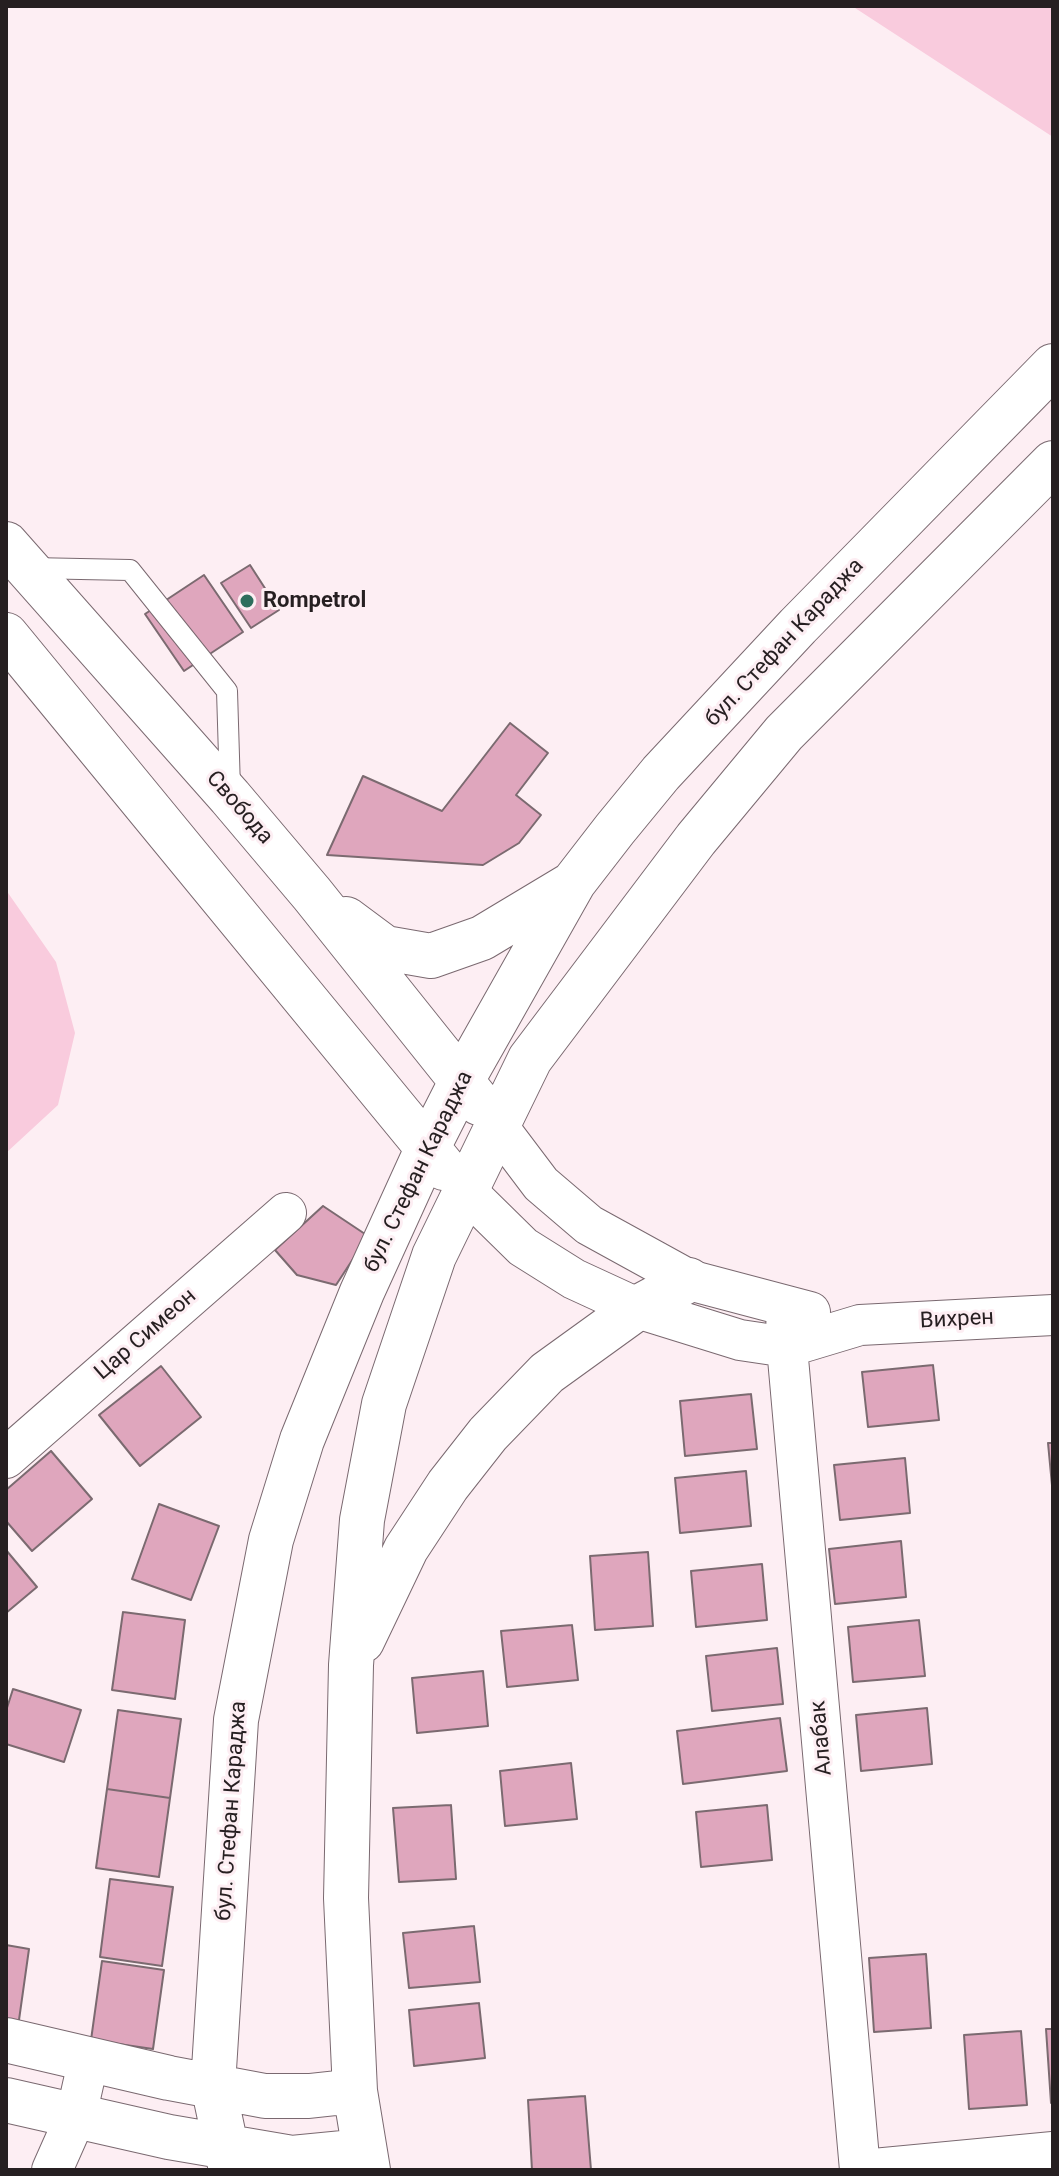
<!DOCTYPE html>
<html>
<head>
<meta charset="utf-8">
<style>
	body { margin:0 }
	#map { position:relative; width:1059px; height:2176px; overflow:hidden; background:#fdeef3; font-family:Roboto,sans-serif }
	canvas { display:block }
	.frame { position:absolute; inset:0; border:8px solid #261f21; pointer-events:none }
</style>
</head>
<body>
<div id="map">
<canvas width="1059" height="2176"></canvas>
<div class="frame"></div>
</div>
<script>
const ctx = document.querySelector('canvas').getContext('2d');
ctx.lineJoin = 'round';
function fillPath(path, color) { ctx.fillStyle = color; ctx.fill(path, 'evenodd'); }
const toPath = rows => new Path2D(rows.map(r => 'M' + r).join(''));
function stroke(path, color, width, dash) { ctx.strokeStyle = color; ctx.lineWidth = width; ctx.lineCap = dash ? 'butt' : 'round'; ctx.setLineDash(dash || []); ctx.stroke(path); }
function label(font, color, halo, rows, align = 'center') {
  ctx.font = font + ' Roboto,sans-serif'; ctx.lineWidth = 6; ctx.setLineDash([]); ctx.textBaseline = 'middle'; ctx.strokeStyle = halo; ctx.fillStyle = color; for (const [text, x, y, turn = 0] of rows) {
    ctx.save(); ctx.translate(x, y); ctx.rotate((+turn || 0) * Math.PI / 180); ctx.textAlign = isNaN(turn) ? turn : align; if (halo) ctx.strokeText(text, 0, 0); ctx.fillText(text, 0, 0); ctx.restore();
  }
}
fillPath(toPath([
	[852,6,1053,6,1053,137],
	[6,890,56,962,75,1033,58,1105,6,1153]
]), '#f9cbdd');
const building = toPath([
	[250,565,279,610,251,628,221,583,250,565],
	[204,575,243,632,184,671,145,614,204,575],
	[510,723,548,753,516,795,541,815,519,843,483,865,327,855,363,776,442,811,510,723],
	[323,1206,368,1236,336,1285,297,1275,275,1250,323,1206],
	[933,1365,939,1420,868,1427,862,1372,933,1365],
	[161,1366,201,1417,140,1466,99,1415,161,1366],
	[751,1394,757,1449,685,1456,680,1401,751,1394],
	[1048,1443,1053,1443,1053,1496,1048,1443],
	[51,1451,92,1499,32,1551,6,1521,6,1490,51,1451],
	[905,1458,910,1513,840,1520,834,1465,905,1458],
	[746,1471,751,1526,680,1533,675,1478,746,1471],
	[159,1504,219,1526,191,1600,132,1579,159,1504],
	[901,1541,906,1597,835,1604,829,1549,901,1541],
	[6,1550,37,1587,6,1613,6,1550],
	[648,1552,653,1626,595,1630,590,1556,648,1552],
	[762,1564,767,1620,696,1627,691,1571,762,1564],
	[123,1612,185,1620,175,1699,112,1690,123,1612],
	[919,1620,925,1676,853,1682,848,1627,919,1620],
	[572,1625,578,1680,507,1687,501,1631,572,1625],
	[777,1648,783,1704,712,1711,706,1656,777,1648],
	[483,1671,488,1726,417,1733,412,1678,483,1671],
	[13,1689,81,1710,64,1762,6,1744,6,1711,13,1689],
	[927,1708,932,1764,861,1771,856,1715,927,1708],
	[118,1710,181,1719,170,1798,107,1789,118,1710],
	[780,1718,787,1771,683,1784,677,1731,780,1718],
	[571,1763,577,1819,505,1826,500,1771,571,1763],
	[107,1789,170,1798,159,1877,96,1868,107,1789],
	[451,1805,456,1879,399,1882,393,1808,451,1805],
	[767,1805,772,1860,701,1867,696,1812,767,1805],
	[110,1879,173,1887,162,1966,100,1957,110,1879],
	[474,1926,480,1982,409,1988,403,1933,474,1926],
	[6,1945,29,1949,18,2027,6,2026,6,1945],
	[926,1954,931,2028,874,2032,869,1958,926,1954],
	[102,1961,164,1970,153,2049,91,2040,102,1961],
	[479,2003,485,2058,414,2066,409,2010,479,2003],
	[1046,2029,1053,2029,1053,2103,1051,2103,1046,2029],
	[1021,2031,1027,2105,969,2109,964,2035,1021,2031],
	[585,2096,591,2170,532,2170,528,2100,585,2096]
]);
fillPath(building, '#dfa6bd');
stroke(building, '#7b6a70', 2);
const service = toPath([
	[31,568,130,570,227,691,230,789]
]);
const minor = toPath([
	[498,1127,541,1184,589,1225,689,1280,810,1312],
	[466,1191,523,1247,574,1279,637,1308,740,1340,787,1347,860,1325,1053,1315],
	[786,1306,787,1347,860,2170],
	[6,1458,286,1213],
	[52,2170,76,2116,89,2058],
	[863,2170,1053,2152]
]);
const tertiary = toPath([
	[6,544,230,797,312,894,479,1103],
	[6,635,444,1168],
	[346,919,385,948,431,956,482,938,572,884],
	[362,1641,406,1549,448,1485,488,1434,547,1373,637,1308,689,1280],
	[6,2040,169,2078,265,2096,309,2096,355,2091],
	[6,2100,169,2137,292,2158,364,2151],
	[231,2170,213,2085,236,1720,271,1540,302,1440,362,1292,427,1149,461,1082,574,882,615,829,661,773,798,626,1053,366],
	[368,2170,355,2091,346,1898,351,1665,362,1520,384,1404,434,1256,530,1059,696,839,784,733,1053,463]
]);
stroke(service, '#7a6970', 22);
stroke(minor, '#7a6970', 42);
stroke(tertiary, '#7a6970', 46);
stroke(service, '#fff', 20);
stroke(minor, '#fff', 40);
stroke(tertiary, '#fff', 44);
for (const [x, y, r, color] of [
	[247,601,8,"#2e6e5d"]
]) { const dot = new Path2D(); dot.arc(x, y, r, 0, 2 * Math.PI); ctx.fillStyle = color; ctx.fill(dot); stroke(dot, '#fdeef3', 3); }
label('bold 22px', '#261f21', '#fdeef3', [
	["Rompetrol",263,601]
], 'left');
label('22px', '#261f21', '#fdeef3', [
	["бул. Стефан Караджа",785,643,-47],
	["Свобода",239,808,49],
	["бул. Стефан Караджа",419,1172,-64],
	["Вихрен",957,1320,-3],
	["Цар Симеон",146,1335,-41],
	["Алабак",822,1738,-95],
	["бул. Стефан Караджа",232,1811,-86]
]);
</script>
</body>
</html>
